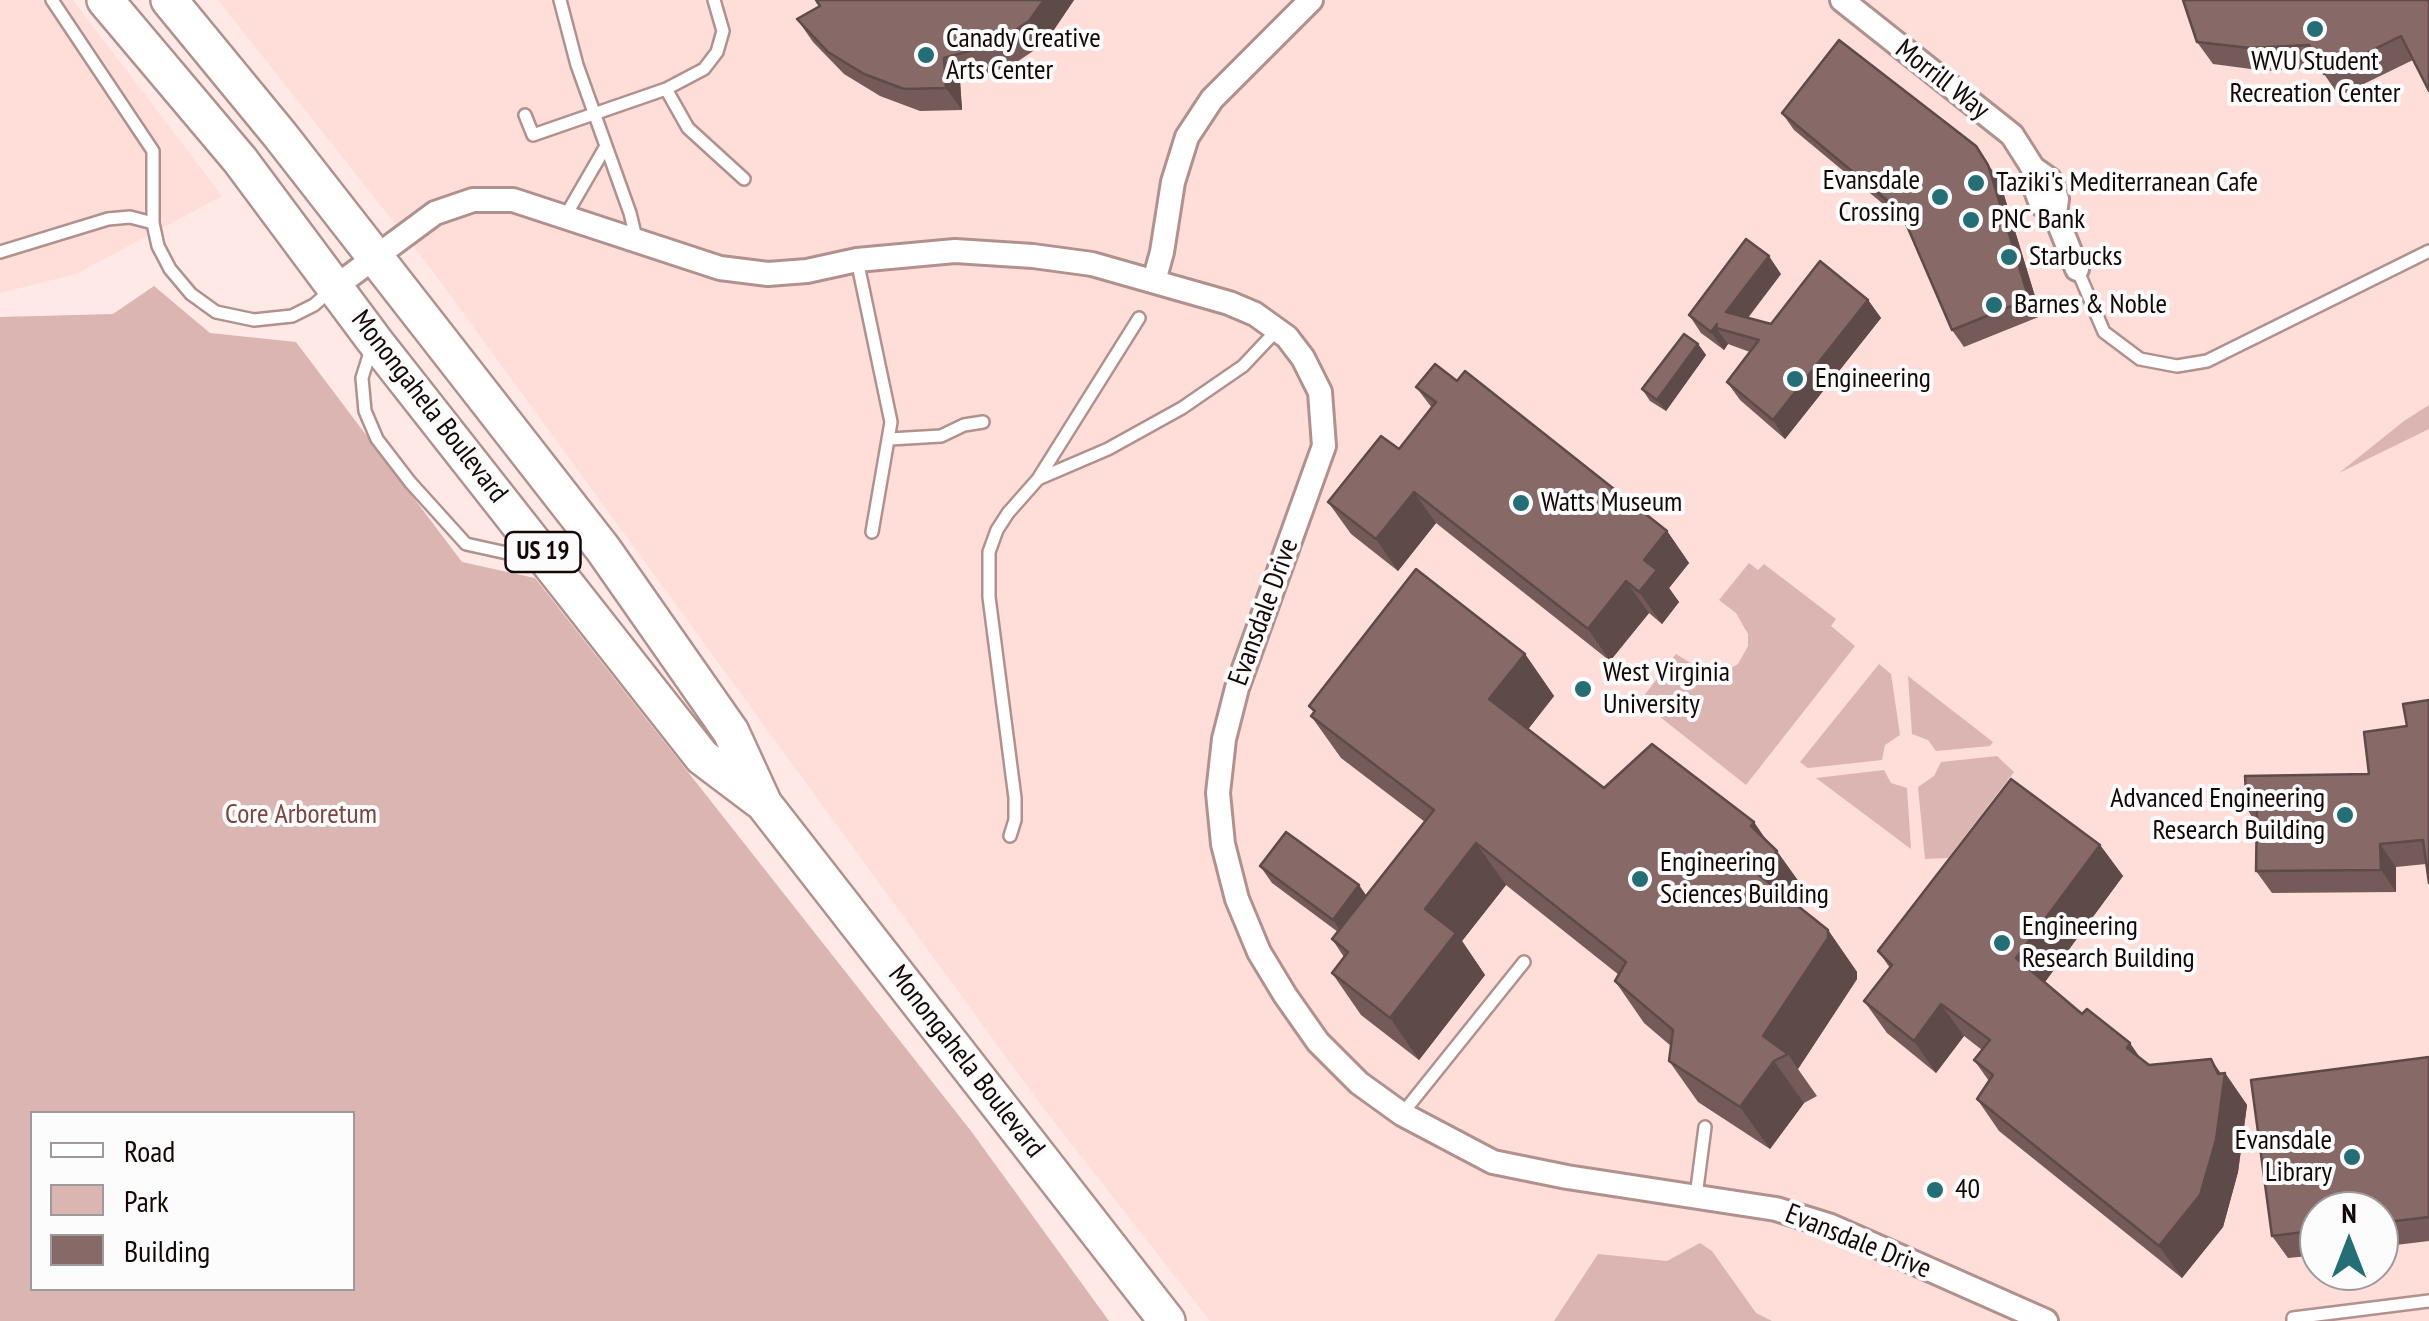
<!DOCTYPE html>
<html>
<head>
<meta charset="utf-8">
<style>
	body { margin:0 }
	#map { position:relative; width:2429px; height:1321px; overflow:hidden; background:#fee9e7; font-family:"PT Sans Narrow",sans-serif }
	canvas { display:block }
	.legend { position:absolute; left:30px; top:1111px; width:325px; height:180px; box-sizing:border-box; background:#fcfcfc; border:2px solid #9f9a9a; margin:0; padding:12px 18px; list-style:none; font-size:30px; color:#130807 }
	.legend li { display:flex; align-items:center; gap:20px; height:50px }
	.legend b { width:50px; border:2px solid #9f9a9a }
	.north { position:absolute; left:2299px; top:1191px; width:100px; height:100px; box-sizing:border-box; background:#fcfcfc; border:2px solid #9f9a9a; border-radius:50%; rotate:0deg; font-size:28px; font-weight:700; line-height:40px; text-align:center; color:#130807 }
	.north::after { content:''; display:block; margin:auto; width:35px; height:45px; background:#246e76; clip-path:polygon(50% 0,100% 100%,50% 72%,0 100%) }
</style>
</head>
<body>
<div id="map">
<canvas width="2429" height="1321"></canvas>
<ul class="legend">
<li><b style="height:12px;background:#fff"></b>Road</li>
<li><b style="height:28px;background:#dbb5b1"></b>Park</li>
<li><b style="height:28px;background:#876a67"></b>Building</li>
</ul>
<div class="north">N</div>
</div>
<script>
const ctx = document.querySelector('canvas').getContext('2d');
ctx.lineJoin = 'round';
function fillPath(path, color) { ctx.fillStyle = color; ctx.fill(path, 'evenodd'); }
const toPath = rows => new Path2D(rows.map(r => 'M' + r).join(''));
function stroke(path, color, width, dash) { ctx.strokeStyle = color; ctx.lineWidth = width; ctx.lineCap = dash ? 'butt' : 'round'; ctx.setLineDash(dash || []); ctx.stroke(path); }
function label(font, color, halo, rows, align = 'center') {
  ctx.font = font + ' "PT Sans Narrow",sans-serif'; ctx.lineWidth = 8; ctx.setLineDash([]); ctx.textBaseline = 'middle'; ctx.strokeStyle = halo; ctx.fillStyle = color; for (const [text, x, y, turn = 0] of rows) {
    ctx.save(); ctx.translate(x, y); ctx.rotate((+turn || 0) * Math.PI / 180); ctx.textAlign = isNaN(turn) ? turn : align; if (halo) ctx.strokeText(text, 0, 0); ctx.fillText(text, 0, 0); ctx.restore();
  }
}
fillPath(toPath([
	[0,0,73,0,222,196,76,274,0,293],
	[218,0,2429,0,2429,1321,1210,1321,1041,1105,434,273],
	[2319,1211,2379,1211,2379,1271,2319,1271]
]), '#ffddd9');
fillPath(toPath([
	[154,286,210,333,296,342,462,562,535,578,971,1131,1109,1321,0,1321,0,317,113,314],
	[32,1114,352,1114,352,1288,32,1288],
	[2429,405,2429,429,2339,473,2404,421],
	[1749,563,1758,570,1764,564,1836,619,1831,626,1855,646,1746,785,1640,701,1676,654,1709,674,1725,672,1738,664,1748,646,1748,634,1736,613,1719,600],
	[1879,664,1891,674,1900,735,1885,745,1882,760,1808,768,1800,762],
	[1908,676,1993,742,1990,746,1936,751,1928,740,1912,734],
	[1997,756,2014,772,1948,858,1925,859,1918,787,1934,776,1941,762],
	[1884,770,1891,783,1907,788,1911,849,1816,778],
	[1700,1243,1712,1251,1756,1313,1772,1321,1554,1321,1598,1254,1667,1261]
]), '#dbb5b1');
const lane = toPath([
	[52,0,153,151,153,223,158,246,170,269,191,294,216,312,254,320,292,316,314,305,330,291],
	[560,0,577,65,630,213,636,238],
	[666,89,688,128,744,179],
	[525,115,533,135,666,89,704,69,717,52,723,31,714,0],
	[566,215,606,146],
	[0,252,108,219,130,217,153,223],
	[857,260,891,422,872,532],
	[2077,269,2104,332,2140,359,2177,366,2207,361,2429,251],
	[371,349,362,378,365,411,377,439,410,482,466,544,534,559],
	[890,439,941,436,964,425,983,422],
	[1038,479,1139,318],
	[1010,836,1015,820,1015,798,989,597,989,552,997,530,1008,513,1038,479,1108,449,1182,408,1243,366,1277,330],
	[1402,1114,1524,962],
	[1696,1196,1705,1127],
	[2293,1321,2293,1318,2429,1301]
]);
const street = toPath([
	[1842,0,2012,135,2033,168,2050,180,2057,199,2055,214,2077,269],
	[2033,168,2034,185,2041,204,2055,214],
	[1154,281,1162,252,1173,182,1187,137,1212,99,1311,0],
	[335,287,435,213,473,200,513,200,720,268,768,274,807,271,857,260,955,251,1033,256,1092,264,1229,303,1255,314,1287,337,1303,358,1320,392,1324,446,1237,688,1224,739,1218,793,1223,844,1237,899,1259,952,1285,995,1318,1042,1359,1083,1402,1114,1493,1162,1567,1177,1776,1209,1831,1226,2046,1321]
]);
const primary = toPath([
	[105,0,240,160,374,340,702,757,759,800],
	[169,0,280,135,603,549,731,732,764,804,1167,1321]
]);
stroke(lane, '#b1918e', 16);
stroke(street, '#b1918e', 28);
stroke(primary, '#b1918e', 40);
stroke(lane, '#fff', 11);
stroke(street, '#fff', 22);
stroke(primary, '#fff', 35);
fillPath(toPath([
	[816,0,1074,0,1045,43,1011,66,960,81,962,110,920,111,880,96,844,74,813,42,797,19,820,6],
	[2429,0,2413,60,2339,96,2320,68,2266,71,2213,64,2197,42],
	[1782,113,1976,146,2000,182,2041,316,1964,347,1952,330,1906,223,1794,130],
	[1781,274,1748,318,1771,324,1868,300,1881,318,1785,439,1740,400,1727,382,1750,352,1728,344,1724,350,1701,333,1689,315],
	[1698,344,1706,355,1666,411,1650,401,1642,389],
	[1457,381,1667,531,1689,563,1669,588,1679,602,1662,624,1649,613,1610,661,1436,523,1398,571,1351,534,1328,502,1399,449,1432,408,1416,387],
	[1525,654,1554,696,1528,729,1604,788,1767,841,1807,893,1797,905,1828,930,1857,972,1857,979,1798,1069,1817,1096,1804,1103,1770,1149,1698,1102,1669,1061,1671,1046,1644,1023,1615,981,1619,975,1506,885,1462,941,1485,975,1419,1060,1361,1015,1332,973,1344,957,1332,939,1338,932,1272,883,1260,866,1366,896,1425,822,1341,758,1311,716,1314,713,1309,706],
	[2407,726,2426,864,2396,867,2396,892,2272,893,2256,871,2256,823,2247,809,2369,774],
	[2100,845,2123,876,2045,982,2082,1014,2149,1065,2225,1073,2247,1105,2238,1172,2223,1227,2182,1278,1999,1131,1977,1099,1989,1081,1974,1060,1982,1050,1964,1036,1936,1073,1887,1033,1864,1001,1890,968,1878,951],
	[2429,1057,2429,1241,2379,1247,2379,1211,2319,1211,2319,1255,2288,1258,2272,1236]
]), '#745b59');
fillPath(toPath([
	[1044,0,1074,0,1045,43,1029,21],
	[944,58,960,81,962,110,946,88],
	[1988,165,2000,182,2041,316,2029,299],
	[1769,256,1781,274,1738,330,1726,312],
	[1868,300,1881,318,1785,439,1773,420],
	[1717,324,1716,328,1728,344,1724,350,1711,332],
	[1698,344,1706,355,1666,411,1657,400],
	[1414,492,1436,523,1398,571,1376,539],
	[1667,531,1689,563,1669,588,1679,602,1662,624,1639,592,1644,560],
	[1626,581,1649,613,1610,661,1588,629],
	[1525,654,1554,696,1519,741,1489,699],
	[1754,822,1776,854,1777,851,1807,893,1788,916,1759,875,1751,826],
	[1476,843,1506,885,1462,941,1485,975,1419,1060,1390,1018,1425,909],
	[2380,844,2396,867,2396,892,2381,870],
	[2100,845,2123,876,2039,990,2016,958],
	[1359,885,1371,902,1345,937,1333,920],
	[1828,930,1857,972,1857,979,1798,1069,1788,1054,1763,1036],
	[1941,1004,1964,1036,1936,1073,1914,1041],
	[2130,1043,2152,1075,2127,1048],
	[2211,1059,2224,1078,2225,1073,2247,1105,2238,1172,2223,1227,2182,1278,2159,1246,2218,1074],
	[1774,1061,1804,1103,1770,1149,1740,1107]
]), '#5e4a48');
const building = toPath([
	[816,0,1044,0,1029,21,995,44,944,58,946,88,904,89,864,74,828,52,797,19,820,6,816,0],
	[2183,0,2429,0,2429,91,2401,36,2324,74,2309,45,2250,48,2197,42,2183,0],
	[1839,40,1976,146,1988,165,2029,299,1952,330,1901,212,1782,113,1839,40],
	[1746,239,1769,256,1726,312,1771,324,1820,261,1868,300,1773,420,1727,382,1759,340,1716,328,1717,324,1711,332,1689,315,1746,239],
	[1684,334,1698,344,1657,400,1642,389,1684,334],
	[1435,364,1457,381,1465,371,1667,531,1644,560,1657,570,1639,592,1626,581,1588,629,1414,492,1376,539,1328,502,1381,436,1399,449,1436,402,1416,387,1435,364],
	[1416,569,1525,654,1489,699,1604,788,1652,744,1754,822,1751,826,1777,851,1759,875,1828,930,1828,938,1763,1036,1788,1054,1774,1061,1740,1107,1669,1061,1673,1030,1615,981,1626,962,1476,843,1425,909,1456,933,1390,1018,1332,973,1348,952,1332,939,1434,810,1311,716,1315,711,1309,706,1416,569],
	[2429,700,2429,883,2423,840,2380,844,2381,870,2256,871,2257,809,2247,809,2245,776,2369,774,2364,732,2407,726,2403,704,2429,700],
	[2011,779,2100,845,2016,958,2082,1014,2087,1009,2130,1043,2127,1048,2149,1065,2211,1059,2218,1074,2225,1073,2216,1140,2200,1195,2159,1246,1977,1099,1993,1075,1974,1060,1990,1040,1941,1004,1914,1041,1864,1001,1892,965,1878,951,2011,779],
	[1286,832,1359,885,1333,920,1260,866,1286,832],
	[2429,1057,2429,1217,2379,1223,2379,1211,2319,1211,2319,1230,2272,1236,2251,1080,2429,1057]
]);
fillPath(building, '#876a67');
stroke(building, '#5e4a48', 2.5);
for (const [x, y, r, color] of [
	[2315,29,10,"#246e76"],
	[926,55,10,"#246e76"],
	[1976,183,10,"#246e76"],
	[1940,197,10,"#246e76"],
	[1971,220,10,"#246e76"],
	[2009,257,10,"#246e76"],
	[1994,305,10,"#246e76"],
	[1795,379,10,"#246e76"],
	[1521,503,10,"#246e76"],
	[1583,689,10,"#246e76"],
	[2345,815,10,"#246e76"],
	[1640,879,10,"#246e76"],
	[2002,943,10,"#246e76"],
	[2352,1157,10,"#246e76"],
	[1935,1190,10,"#246e76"]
]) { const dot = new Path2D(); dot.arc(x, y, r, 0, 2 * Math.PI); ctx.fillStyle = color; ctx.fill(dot); stroke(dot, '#fcfcfc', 4); }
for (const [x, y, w] of [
	[543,552,75]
]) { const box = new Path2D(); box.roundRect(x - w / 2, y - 20, w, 40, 8); ctx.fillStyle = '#fcfcfc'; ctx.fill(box); stroke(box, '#130807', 2.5); }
label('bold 25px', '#130807', null, [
	["US 19",543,552]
]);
label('28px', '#130807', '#fcfcfc', [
	["Canady Creative",946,39],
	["Arts Center",946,71],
	["WVU Student",2315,62,"center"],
	["Recreation Center",2315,94,"center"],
	["Evansdale",1920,181,"right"],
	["Crossing",1920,213,"right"],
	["Taziki's Mediterranean Cafe",1996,183],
	["PNC Bank",1991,220],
	["Starbucks",2029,257],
	["Barnes & Noble",2014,305],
	["Engineering",1815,379],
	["Watts Museum",1541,503],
	["West Virginia",1603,673],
	["University",1603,705],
	["Advanced Engineering",2325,799,"right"],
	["Research Building",2325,831,"right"],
	["Engineering",1660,863],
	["Sciences Building",1660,895],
	["Engineering",2022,927],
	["Research Building",2022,959],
	["Evansdale",2332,1141,"right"],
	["Library",2332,1173,"right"],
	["40",1955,1190]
], 'left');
label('28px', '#130807', '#fcfcfc', [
	["Morrill Way",1942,80,38],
	["Monongahela Boulevard",429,407,52],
	["Evansdale Drive",1264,612,-70],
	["Monongahela Boulevard",966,1062,52],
	["Evansdale Drive",1858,1242,22]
]);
label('28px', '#7d443f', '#fcfcfc', [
	["Core Arboretum",301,815]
]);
</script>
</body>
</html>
